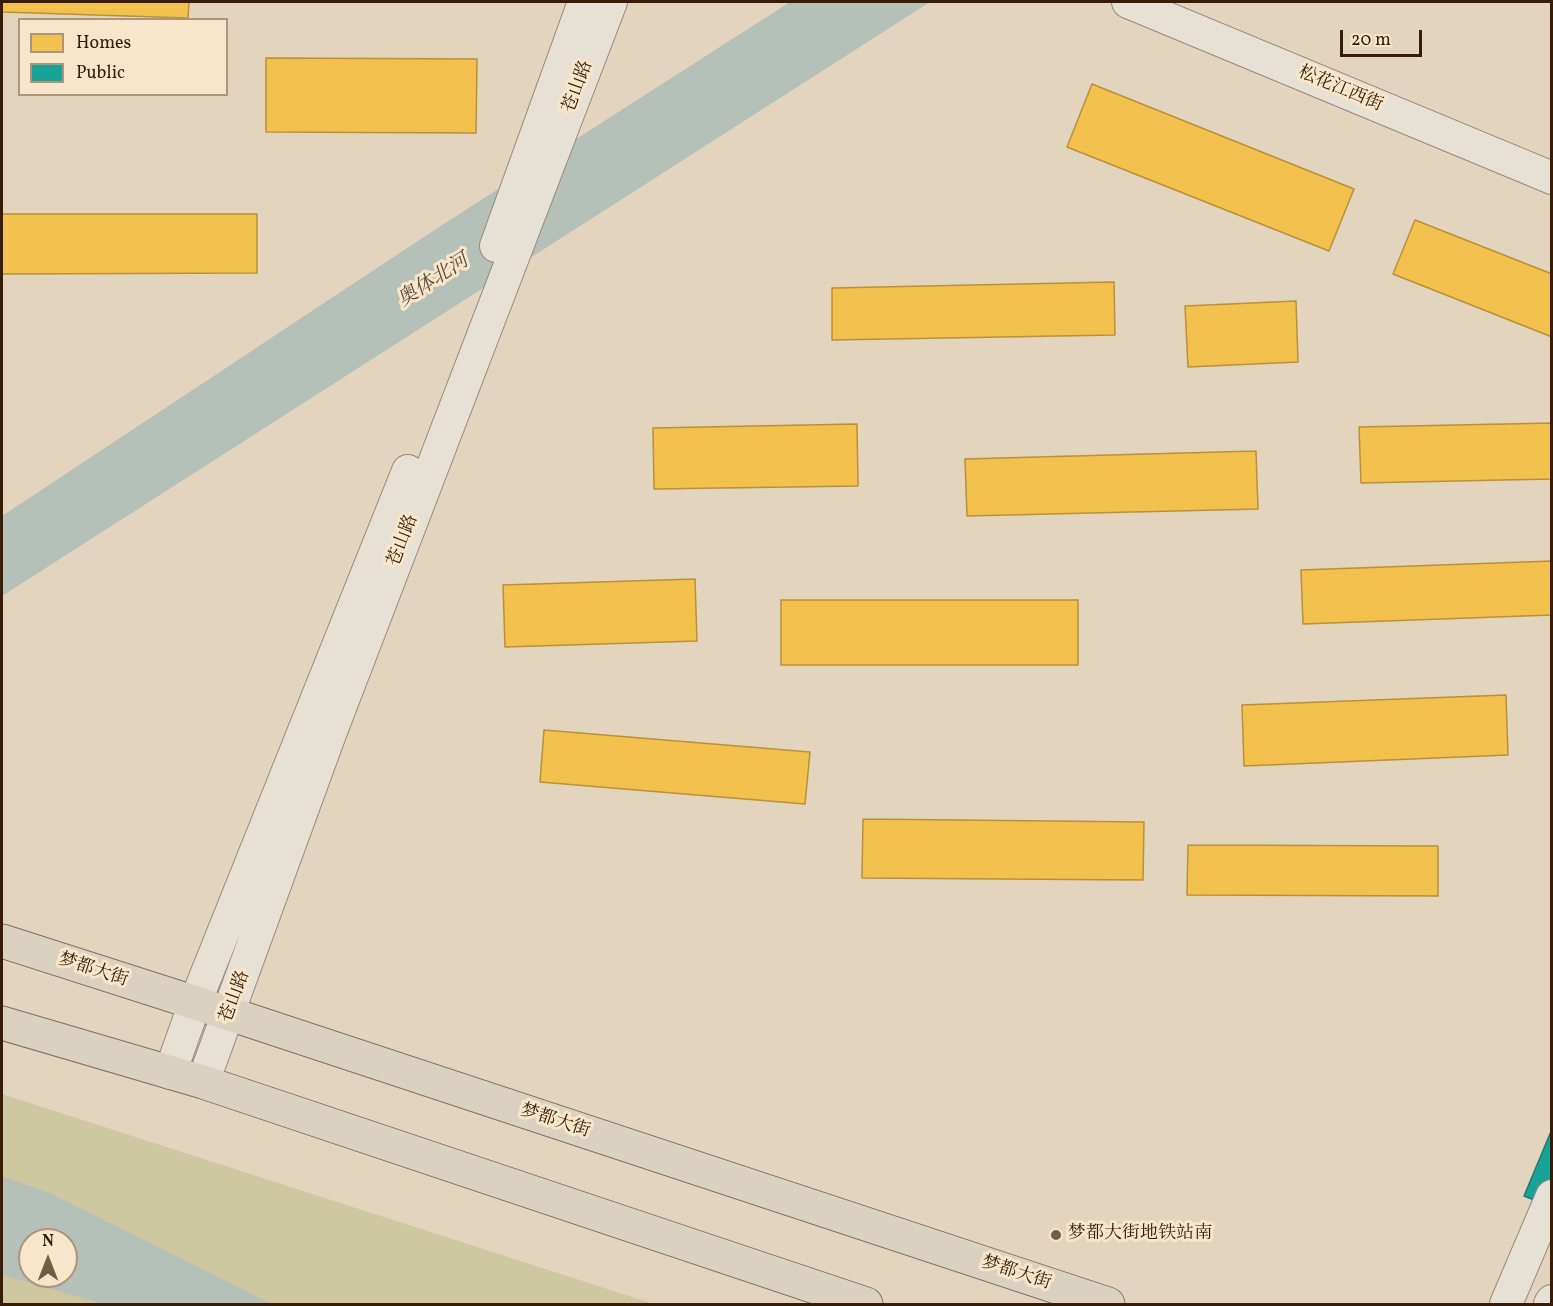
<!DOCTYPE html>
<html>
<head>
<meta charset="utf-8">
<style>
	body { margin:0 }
	#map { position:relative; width:1553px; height:1306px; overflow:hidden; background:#e3d4bd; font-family:Vollkorn,serif }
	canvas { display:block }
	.frame { position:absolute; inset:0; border:3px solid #391c08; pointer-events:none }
	.legend { position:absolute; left:18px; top:18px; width:210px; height:78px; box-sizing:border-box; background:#f7e6ca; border:2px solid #ab957c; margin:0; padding:8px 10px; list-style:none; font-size:18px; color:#391c08 }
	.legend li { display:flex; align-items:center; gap:12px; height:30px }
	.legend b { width:30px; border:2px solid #ab957c }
	.north { position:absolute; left:18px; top:1228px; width:60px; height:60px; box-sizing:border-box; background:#f7e6ca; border:2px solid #ab957c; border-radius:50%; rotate:0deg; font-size:16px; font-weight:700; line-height:24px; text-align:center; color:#391c08 }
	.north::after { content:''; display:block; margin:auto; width:21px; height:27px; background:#745c47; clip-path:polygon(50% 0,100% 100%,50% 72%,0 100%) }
	.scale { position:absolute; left:1340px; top:30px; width:82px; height:27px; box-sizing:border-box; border:3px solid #391c08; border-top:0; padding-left:8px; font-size:18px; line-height:21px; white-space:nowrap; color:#391c08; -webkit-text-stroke:4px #f7e6ca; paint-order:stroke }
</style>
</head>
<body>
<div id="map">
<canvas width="1553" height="1306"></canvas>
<div class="frame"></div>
<ul class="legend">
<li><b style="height:16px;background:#f2c14e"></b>Homes</li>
<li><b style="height:16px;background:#17a398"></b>Public</li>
</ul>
<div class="north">N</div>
<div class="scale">20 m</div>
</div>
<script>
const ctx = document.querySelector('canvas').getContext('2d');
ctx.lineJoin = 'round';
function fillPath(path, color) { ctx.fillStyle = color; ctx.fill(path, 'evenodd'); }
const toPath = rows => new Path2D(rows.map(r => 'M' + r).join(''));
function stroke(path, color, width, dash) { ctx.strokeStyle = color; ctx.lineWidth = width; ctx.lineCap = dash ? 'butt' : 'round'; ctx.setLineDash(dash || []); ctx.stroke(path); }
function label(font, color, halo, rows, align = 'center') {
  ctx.font = font + ' Vollkorn,"Noto Serif SC",serif'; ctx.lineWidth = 6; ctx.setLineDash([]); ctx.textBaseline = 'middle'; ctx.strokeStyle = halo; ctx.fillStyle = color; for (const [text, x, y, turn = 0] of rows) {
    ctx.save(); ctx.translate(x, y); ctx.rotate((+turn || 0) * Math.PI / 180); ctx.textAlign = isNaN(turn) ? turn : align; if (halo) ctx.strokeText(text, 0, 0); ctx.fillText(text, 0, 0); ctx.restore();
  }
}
fillPath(toPath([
	[2,1094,654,1304,2,1304],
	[30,1240,66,1240,66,1276,30,1276]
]), '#cec8a0');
fillPath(toPath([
	[790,2,930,2,2,596,2,516,439,227],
	[2,1176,47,1192,272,1304,104,1304,2,1275],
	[30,1240,66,1240,66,1276,30,1276]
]), '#b4c0b8');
const homes = toPath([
	[2,2,189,2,188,18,2,12,2,2],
	[266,58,477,59,476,133,266,132,266,58],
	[1092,84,1354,189,1329,251,1067,147,1092,84],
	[2,214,257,214,257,273,2,274,2,214],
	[1415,220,1552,274,1552,337,1393,274,1415,220],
	[1114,282,1115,335,832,340,832,288,1114,282],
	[1296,301,1298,362,1188,367,1185,306,1296,301],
	[1552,423,1552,479,1361,483,1359,427,1552,423],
	[857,424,858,486,654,489,653,428,857,424],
	[1256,451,1258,509,967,516,965,459,1256,451],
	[1552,561,1552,615,1303,624,1301,570,1552,561],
	[695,579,697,641,505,647,503,585,695,579],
	[781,600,1078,600,1078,665,781,665,781,600],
	[1506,695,1508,755,1244,766,1242,705,1506,695],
	[544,730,810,752,805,804,540,782,544,730],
	[863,819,1144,822,1143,880,862,878,863,819],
	[1188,845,1438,846,1438,896,1187,895,1188,845]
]);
fillPath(homes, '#f2c14e');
stroke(homes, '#ba9039', 1.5);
const public = toPath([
	[1552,1129,1552,1207,1524,1196,1552,1129]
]);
fillPath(public, '#17a398');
stroke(public, '#217a6d', 1.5);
const tertiary = toPath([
	[1128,2,1552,178],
	[496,246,584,2],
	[170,1073,195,1003,408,471],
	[203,1082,330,734,611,2],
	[1506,1304,1552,1196],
	[1550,1304,1552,1301]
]);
const primary = toPath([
	[2,941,230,1014,1108,1304],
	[2,1023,203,1082,866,1304]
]);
stroke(tertiary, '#95897a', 34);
stroke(primary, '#7d7062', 35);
stroke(tertiary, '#e7e0d5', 32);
stroke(primary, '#dbd1c0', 33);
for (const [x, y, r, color] of [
	[1056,1235,6,"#745c47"]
]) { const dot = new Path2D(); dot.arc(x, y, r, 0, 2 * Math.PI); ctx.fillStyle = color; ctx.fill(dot); stroke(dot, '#f7e6ca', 2); }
label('18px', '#391c08', '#f7e6ca', [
	["苍山路",579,87,-70],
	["松花江西街",1340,90,23],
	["苍山路",404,541,-69],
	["梦都大街",93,971,18],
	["苍山路",236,997,-70],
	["梦都大街",555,1122,18],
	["梦都大街",1016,1274,18]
]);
label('18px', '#391c08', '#f7e6ca', [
	["梦都大街地铁站南",1068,1235]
], 'left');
label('italic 20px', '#584a3c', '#f7e6ca', [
	["奥体北河",434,282,-33]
]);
</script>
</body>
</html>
